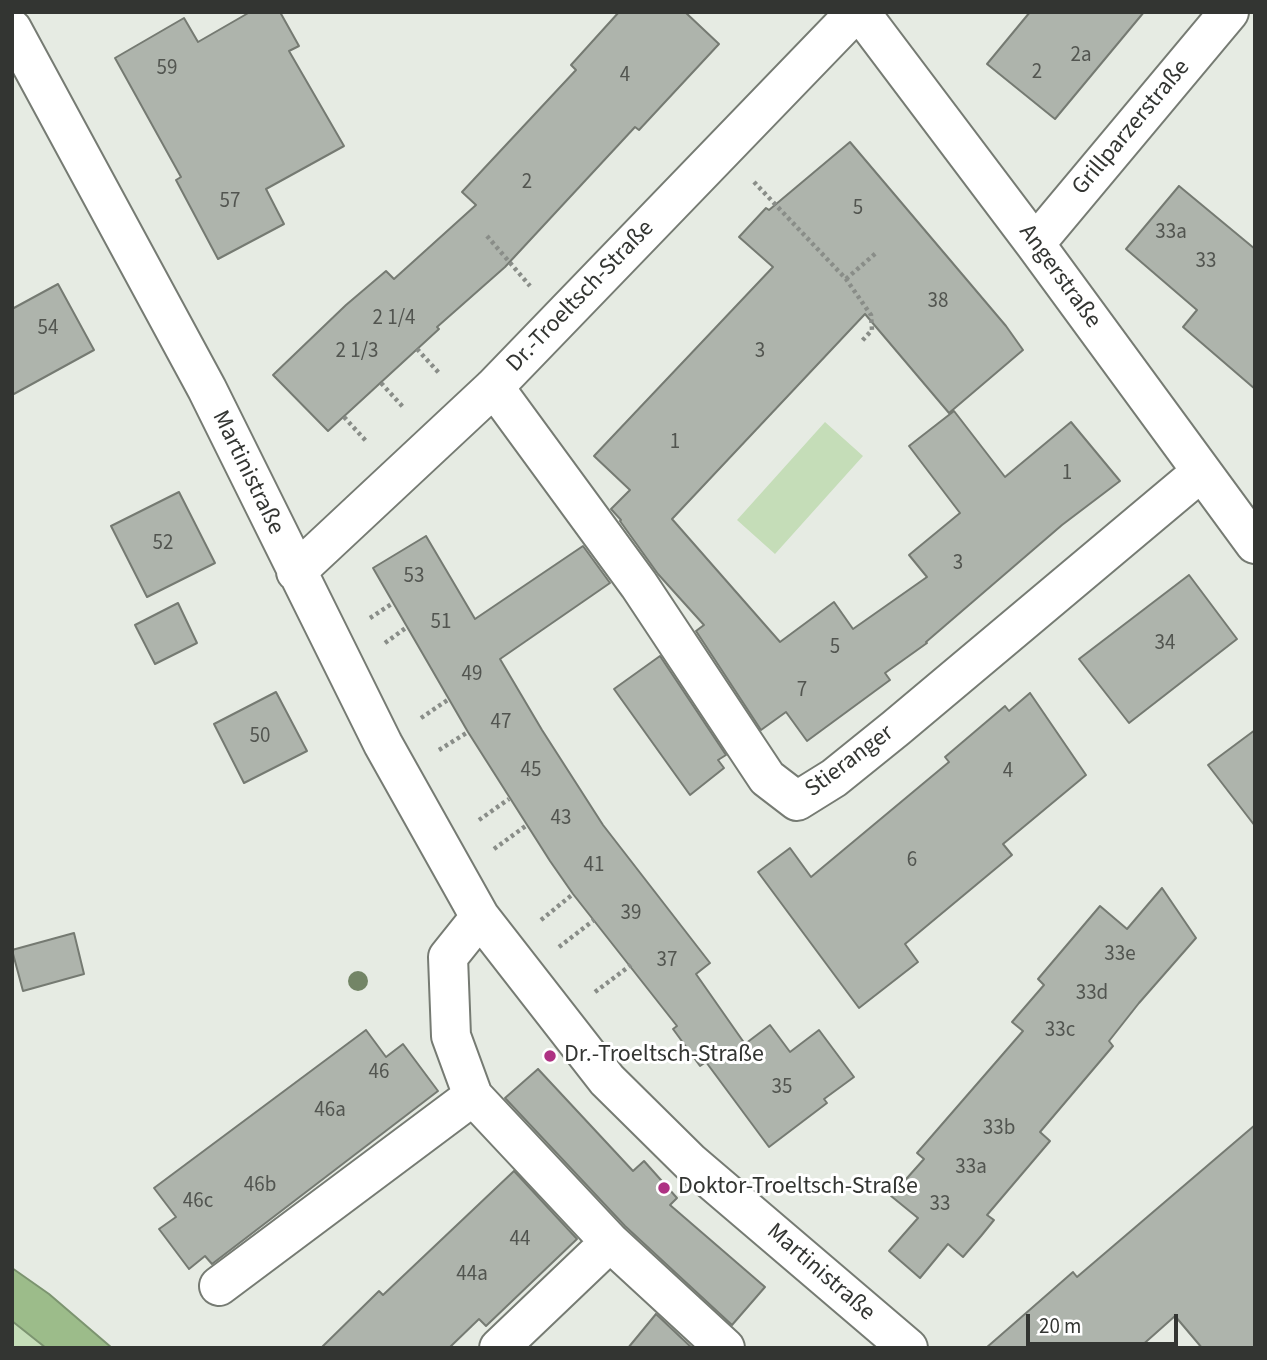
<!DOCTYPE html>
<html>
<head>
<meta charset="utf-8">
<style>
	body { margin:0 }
	#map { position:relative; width:1267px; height:1360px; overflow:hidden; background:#e6ebe3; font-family:"Source Sans 3",sans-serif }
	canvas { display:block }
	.frame { position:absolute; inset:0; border:14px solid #333532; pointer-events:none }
	.scale { position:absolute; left:1026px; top:1314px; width:152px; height:32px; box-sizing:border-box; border:4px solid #333532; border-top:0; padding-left:9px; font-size:21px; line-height:24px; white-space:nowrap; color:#333532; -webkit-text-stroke:5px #fff; paint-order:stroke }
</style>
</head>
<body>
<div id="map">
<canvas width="1267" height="1360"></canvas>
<div class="frame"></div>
<div class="scale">20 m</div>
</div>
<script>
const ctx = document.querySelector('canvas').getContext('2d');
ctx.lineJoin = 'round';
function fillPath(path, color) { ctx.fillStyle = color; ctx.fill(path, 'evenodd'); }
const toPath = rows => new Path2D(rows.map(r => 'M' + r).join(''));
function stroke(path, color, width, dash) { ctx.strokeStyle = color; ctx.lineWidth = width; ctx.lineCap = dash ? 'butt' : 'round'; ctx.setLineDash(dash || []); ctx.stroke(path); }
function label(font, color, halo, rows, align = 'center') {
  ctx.font = font + ' "Source Sans 3",sans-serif'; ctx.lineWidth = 6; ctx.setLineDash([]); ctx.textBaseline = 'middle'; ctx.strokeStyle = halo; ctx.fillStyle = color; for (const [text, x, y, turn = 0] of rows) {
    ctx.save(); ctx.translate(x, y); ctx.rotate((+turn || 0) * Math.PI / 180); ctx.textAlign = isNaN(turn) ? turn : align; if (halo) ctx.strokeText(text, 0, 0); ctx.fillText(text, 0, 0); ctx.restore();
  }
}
fillPath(toPath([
	[825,422,863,456,775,554,737,520],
	[12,1321,25,1330,46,1348,12,1348]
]), '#c5ddb8');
const water = toPath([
	[12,1268,49,1294,112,1348,46,1348,12,1321,12,1268]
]);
fillPath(water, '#9cbc8a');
stroke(water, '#7c9470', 2);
const building = toPath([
	[250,12,280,12,299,46,289,51,344,146,266,189,284,224,218,259,176,180,181,177,115,58,184,18,198,42,250,12],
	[619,12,685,12,719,44,639,130,635,127,505,267,437,327,439,329,328,431,273,375,346,305,386,271,394,279,476,205,462,192,576,70,571,65,619,12],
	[1030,12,1144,12,1055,119,987,64,1030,12],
	[850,142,1006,326,1023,350,949,413,865,314,672,519,780,642,834,602,853,629,927,577,909,555,960,513,909,446,954,411,1005,477,1071,422,1120,481,1062,525,926,642,927,643,885,673,890,680,807,741,786,712,761,730,696,631,704,625,658,574,620,521,621,520,611,509,630,490,594,456,773,267,739,237,766,208,769,210,850,142],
	[1179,186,1255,249,1255,389,1183,327,1197,310,1126,249,1179,186],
	[58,284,94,350,12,395,12,309,58,284],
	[179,492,215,563,147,597,111,526,179,492],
	[426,536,475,619,583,546,610,583,500,659,542,730,603,825,710,963,696,974,745,1044,770,1025,790,1052,819,1030,854,1077,824,1099,827,1103,769,1147,706,1062,700,1066,673,1029,677,1026,573,894,550,861,468,732,373,568,426,536],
	[1189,575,1237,639,1129,723,1079,659,1189,575],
	[178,603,197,643,155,664,135,625,178,603],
	[660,656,726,755,718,760,724,768,690,795,614,689,660,656],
	[276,692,307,751,244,783,214,724,276,692],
	[1030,693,1086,775,1003,844,1012,855,905,944,918,962,859,1008,758,872,790,848,811,877,949,762,945,757,1005,706,1009,711,1030,693],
	[1255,730,1255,826,1208,765,1255,730],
	[1162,888,1196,938,1139,1003,1109,1041,1113,1046,1040,1132,1050,1141,987,1215,994,1220,981,1236,963,1257,948,1244,920,1278,889,1251,918,1218,891,1196,924,1159,917,1153,1023,1031,1012,1022,1044,985,1038,979,1100,906,1127,929,1162,888],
	[74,933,84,974,23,991,12,950,74,933],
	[366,1030,386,1057,403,1044,438,1091,212,1264,205,1256,189,1269,159,1229,176,1217,154,1188,366,1030],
	[538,1069,633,1171,644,1161,677,1198,670,1205,765,1287,732,1325,625,1226,505,1098,538,1069],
	[1255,1125,1255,1348,1202,1348,1175,1316,1139,1348,986,1348,1073,1272,1077,1277,1255,1125],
	[514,1171,577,1239,486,1326,479,1319,449,1348,321,1348,379,1291,383,1295,514,1171],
	[656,1314,692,1348,628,1348,656,1314]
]);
fillPath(building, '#aeb4ac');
stroke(building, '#757a72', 2);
const minor = toPath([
	[860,12,1035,244,1255,544],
	[12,29,207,389,383,744,480,917,607,1080,690,1162,908,1348],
	[1035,244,1229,12],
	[494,387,639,585,767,778,797,801,834,778,896,728,1201,472],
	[296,572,494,387,856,12],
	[480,917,448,957,451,1036,473,1096,610,1242,725,1348],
	[219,1286,473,1096],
	[499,1348,610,1242]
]);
stroke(minor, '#767b73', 42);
stroke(toPath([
	[754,182,846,279,871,315,872,330,861,342],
	[487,236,530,286],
	[846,279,876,253],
	[417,349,440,374],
	[381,383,404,408],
	[344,417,367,442],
	[370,618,393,603],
	[385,643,407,627],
	[421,718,449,699],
	[439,750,468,732],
	[479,820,509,799],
	[494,849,527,825],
	[541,920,573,894],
	[559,947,594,920],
	[595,992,631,965]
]), '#898d88', 4.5, [3.5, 3.5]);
stroke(minor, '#fff', 38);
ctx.fillStyle = '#738566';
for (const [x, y] of [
	[358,981]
]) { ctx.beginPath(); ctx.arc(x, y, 10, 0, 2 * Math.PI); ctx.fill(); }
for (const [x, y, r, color] of [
	[550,1056,7,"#ae3283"],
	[664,1188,7,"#ae3283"]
]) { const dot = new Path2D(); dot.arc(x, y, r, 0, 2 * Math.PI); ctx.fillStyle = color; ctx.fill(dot); stroke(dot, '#fff', 2.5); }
label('21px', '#525550', null, [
	["2a",1081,56],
	["59",167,69],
	["2",1037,73],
	["4",625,76],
	["2",527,183],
	["57",230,202],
	["5",858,209],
	["33a",1171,233],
	["33",1206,262],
	["38",938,302],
	["2 1/4",394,319],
	["54",48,329],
	["2 1/3",357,352],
	["3",760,352],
	["1",675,443],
	["1",1067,474],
	["52",163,544],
	["3",958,564],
	["53",414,577],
	["51",441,623],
	["34",1165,644],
	["5",835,648],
	["49",472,675],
	["7",802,691],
	["47",501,723],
	["50",260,737],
	["45",531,771],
	["4",1008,772],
	["43",561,819],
	["6",912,861],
	["41",594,866],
	["39",631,914],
	["33e",1120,955],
	["37",667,961],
	["33d",1092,994],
	["33c",1060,1031],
	["46",379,1073],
	["35",782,1088],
	["46a",330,1111],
	["33b",999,1129],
	["33a",971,1168],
	["46b",260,1186],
	["46c",198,1202],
	["33",940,1205],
	["44",520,1240],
	["44a",472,1275]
]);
label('24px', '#333532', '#fff', [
	["Grillparzerstraße",1132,128,-50],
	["Angerstraße",1059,277,54],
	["Dr.-Troeltsch-Straße",581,297,-46],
	["Martinistraße",247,473,64],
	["Stieranger",850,762,-37],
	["Martinistraße",820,1273,41]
]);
label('24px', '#333532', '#fff', [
	["Dr.-Troeltsch-Straße",564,1056],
	["Doktor-Troeltsch-Straße",678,1188]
], 'left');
</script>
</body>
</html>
